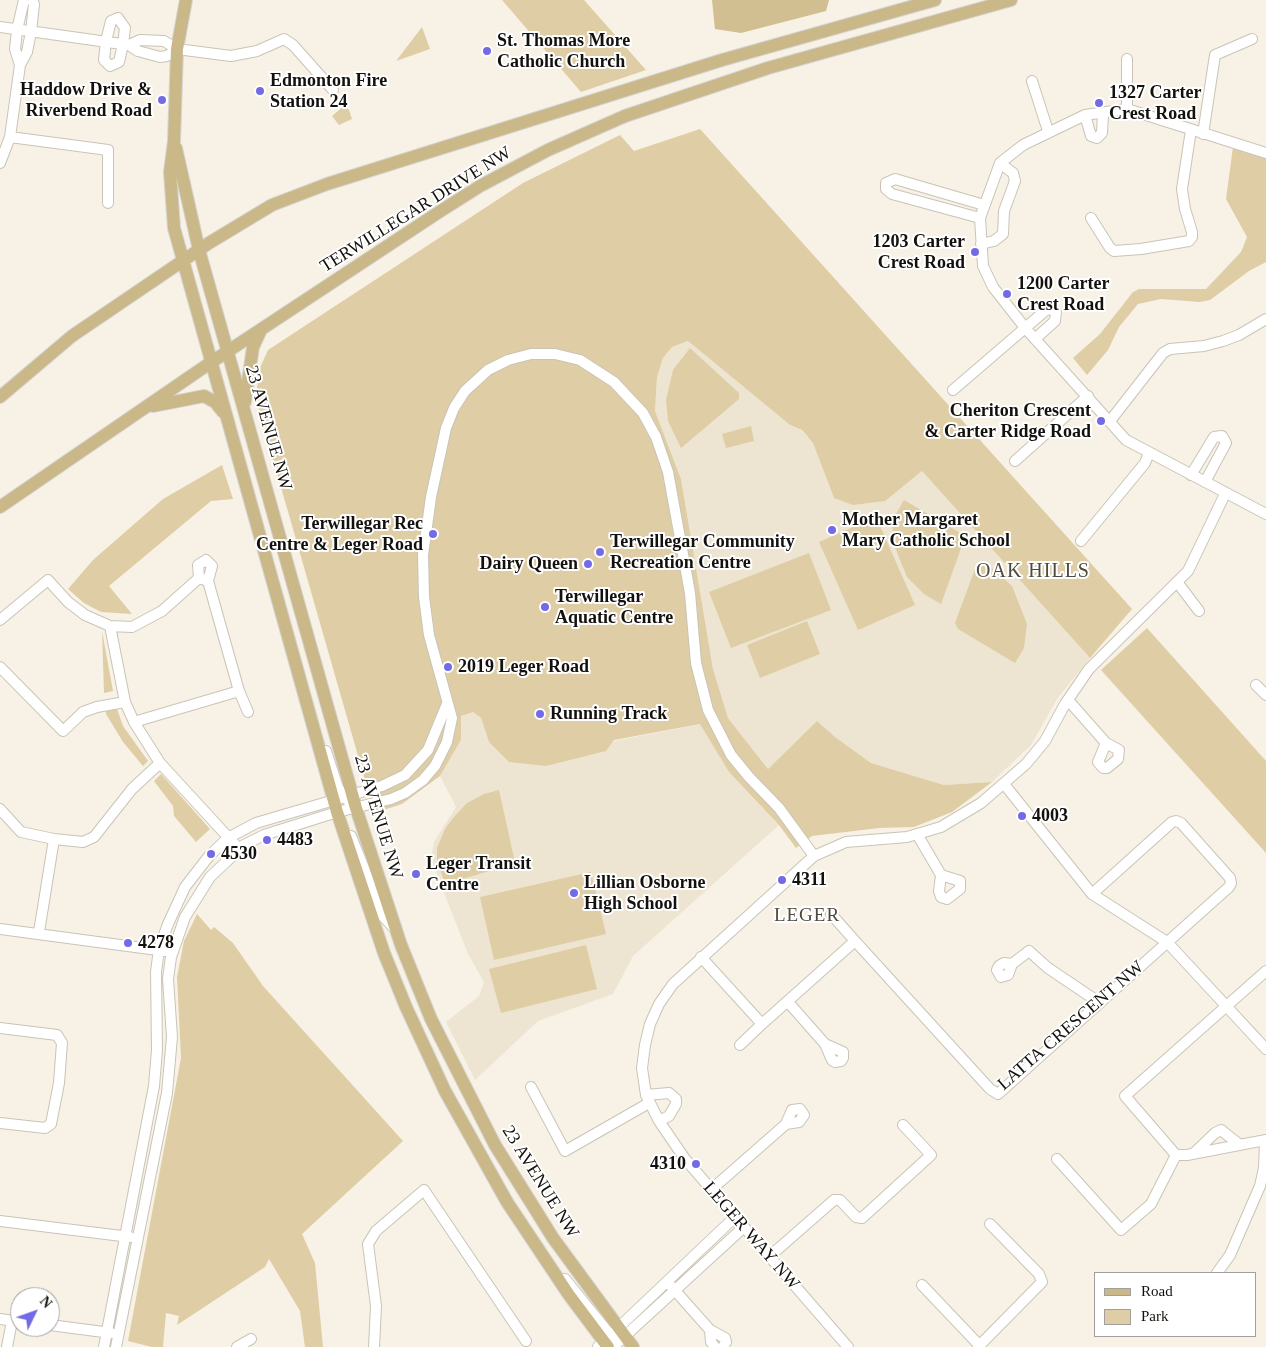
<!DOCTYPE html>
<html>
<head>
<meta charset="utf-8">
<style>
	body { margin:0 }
	#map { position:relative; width:1266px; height:1347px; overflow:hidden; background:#f7f2e5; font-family:Georgia,serif }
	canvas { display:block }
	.legend { position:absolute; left:1094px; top:1272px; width:162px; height:65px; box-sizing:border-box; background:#fff; border:1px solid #a1a09e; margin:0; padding:6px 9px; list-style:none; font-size:15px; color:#13110d }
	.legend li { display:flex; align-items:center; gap:10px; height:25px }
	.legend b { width:25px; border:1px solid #a1a09e }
	.north { position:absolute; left:10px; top:1287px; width:50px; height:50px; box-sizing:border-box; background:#fff; border:1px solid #a1a09e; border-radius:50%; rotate:48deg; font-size:14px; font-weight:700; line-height:20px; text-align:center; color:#13110d }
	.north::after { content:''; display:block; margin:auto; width:18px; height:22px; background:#726be5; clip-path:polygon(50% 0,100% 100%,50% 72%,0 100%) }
</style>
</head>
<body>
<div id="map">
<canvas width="1266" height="1347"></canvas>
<ul class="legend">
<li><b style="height:6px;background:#cab889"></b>Road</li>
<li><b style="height:14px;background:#dfcda5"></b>Park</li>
</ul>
<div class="north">N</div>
</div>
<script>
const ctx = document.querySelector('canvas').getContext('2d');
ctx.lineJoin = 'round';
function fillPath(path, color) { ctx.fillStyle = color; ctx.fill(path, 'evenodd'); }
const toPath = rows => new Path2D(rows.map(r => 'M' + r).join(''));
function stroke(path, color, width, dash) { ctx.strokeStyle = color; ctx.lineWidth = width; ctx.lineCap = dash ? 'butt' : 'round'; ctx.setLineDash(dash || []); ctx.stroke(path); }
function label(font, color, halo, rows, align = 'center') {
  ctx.font = font + ' Georgia,serif'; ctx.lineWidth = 4; ctx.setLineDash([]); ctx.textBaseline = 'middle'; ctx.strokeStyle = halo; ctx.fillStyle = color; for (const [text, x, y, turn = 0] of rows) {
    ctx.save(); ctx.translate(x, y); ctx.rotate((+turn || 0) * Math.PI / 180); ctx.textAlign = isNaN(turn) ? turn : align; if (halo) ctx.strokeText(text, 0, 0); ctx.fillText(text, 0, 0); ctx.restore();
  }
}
fillPath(toPath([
	[688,341,790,425,801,430,813,443,834,498,884,501,922,471,1090,658,1057,699,1031,745,992,782,944,785,871,763,835,737,817,721,768,769,728,718,713,669,681,479,655,411,657,377,663,358,672,347],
	[473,712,481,718,489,742,536,763,546,766,614,741,701,724,729,772,779,825,633,956,613,994,538,1021,475,1080,446,1022,479,996,484,982,468,954,431,859,434,842,456,807,440,776,461,740,461,716]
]), '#ede5d1');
fillPath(toPath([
	[502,0,584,0,646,70,581,92],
	[422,27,430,49,396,61],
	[345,105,349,110,352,119,339,125,332,116],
	[700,129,1132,609,1090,658,922,471,885,501,853,505,834,498,813,443,802,430,790,425,688,341,672,347,663,358,657,377,655,411,681,479,713,669,728,718,768,769,817,721,835,737,871,763,944,785,992,782,952,812,914,827,879,828,812,836,796,848,779,825,729,772,700,724,614,740,606,751,546,766,509,762,489,742,481,718,473,712,461,716,461,740,440,776,402,804,377,812,365,780,260,414,256,394,260,368,268,350,523,183,620,135,634,151],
	[1233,147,1266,158,1266,262,1249,271,1210,300,1200,302,1161,299,1138,304,1119,327,1108,350,1087,375,1073,358,1100,334,1133,292,1139,289,1206,289,1241,252,1247,237,1226,199],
	[690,348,739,393,739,399,681,448,668,421,666,400,673,370],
	[751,426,754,441,726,448,722,434],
	[222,465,233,499,211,501,109,586,132,614,101,612,84,603,68,589,93,560,163,499],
	[904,500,962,534,964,540,941,604,924,594,907,577,898,555,892,538,893,526,896,514],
	[876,517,915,605,858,630,819,542],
	[809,553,831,610,731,648,709,592],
	[984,561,1012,586,1027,624,1024,648,1015,663,958,629,955,623,975,569],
	[807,621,820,654,760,678,747,645],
	[1147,628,1266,761,1266,853,1101,670],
	[102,631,113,691,104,693],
	[117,709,123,726,148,761,143,766,123,742,106,714,106,711],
	[161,774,210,829,196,842,174,816,173,806,154,781],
	[499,790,514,858,510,865,445,884,437,860,437,848,445,829,453,818,467,803,484,794],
	[591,872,606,934,494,960,480,897],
	[197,914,211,930,214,927,233,943,263,986,403,1141,302,1234,315,1263,323,1347,305,1347,300,1311,269,1259,265,1267,177,1325,179,1316,166,1313,163,1347,152,1347,128,1341,181,1058,177,977,184,941],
	[586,945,597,989,501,1013,489,969]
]), '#dfcda5');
fillPath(toPath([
	[712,0,829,0,826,11,741,33,715,29]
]), '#d1be91');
const minor = toPath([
	[118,18,125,28,123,44,119,62,110,66,104,60,106,41,111,21,118,18],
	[0,27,129,45,138,51,160,57,167,56,177,49],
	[129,45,140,40,164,41,177,49,231,56,257,51,284,39,293,45,333,90],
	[20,65,15,49,17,30,24,0],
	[1032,81,1048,131],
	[1127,109,1127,59],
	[1085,115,1091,136,1097,138,1102,133,1103,113],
	[1203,134,1215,55,1252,39],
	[10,137,108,150,108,203],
	[1266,153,1127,109,1085,115,1023,145,1000,163,980,218,983,266,993,287,1026,329,1126,440,1266,514],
	[0,163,10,137,20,65,27,52,31,32,34,4,32,0],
	[980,218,892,194,886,189,886,183,895,179,984,205],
	[1091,218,1110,248,1114,251,1141,249,1189,241,1192,237,1192,232,1185,209,1182,189,1191,130],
	[981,244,994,241,1003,234,1004,211,1015,181,1013,173,1000,163],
	[953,390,1046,310,1052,309,1056,312,1055,321,1036,338],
	[1110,421,1163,353,1170,349,1204,346,1223,341,1239,335,1266,319],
	[1015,461,1088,396],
	[1191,475,1214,437,1222,436,1226,443,1205,482],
	[1081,541,1145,463,1149,453],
	[199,578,198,565,206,560,212,566,208,581],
	[1177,582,1199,611],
	[0,620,48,580,68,602,85,615,110,626,132,627,162,611,199,578,208,581,239,691,134,722],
	[110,626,125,702,134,722,160,763,239,849],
	[0,667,63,731,83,712,97,707,125,702],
	[1256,685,1266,695],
	[239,691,248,712],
	[1068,700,1106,743,1119,750,1118,759,1107,768,1103,768,1098,762,1106,743],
	[326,751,338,788,348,801],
	[1004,784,1092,894,1167,942,1266,1049],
	[0,809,21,832,54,839,83,842,94,837,132,789,160,763],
	[917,834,941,875,960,881,960,889,947,899,941,897,939,891,941,875],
	[351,836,383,916,394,928],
	[831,914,855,941],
	[0,929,165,951],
	[39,932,54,839],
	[701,957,762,1024,855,941,990,1089,998,1094,1229,887,1231,883,1230,878,1181,823,1176,821,1172,822,1092,894],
	[1012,964,1004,963,999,966,997,970,1001,977,1008,975,1012,964,1029,951,1048,968,1100,1003],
	[1266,971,1125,1096,1176,1155,1187,1155,1266,1140],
	[788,1002,825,1044,843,1052,843,1058,841,1061,835,1062,832,1060,825,1044],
	[0,1028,57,1035,62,1043,59,1083,51,1124,45,1128,0,1123],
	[740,1045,762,1024],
	[531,1087,565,1151,649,1103],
	[646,1095,669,1093,676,1099,676,1104,669,1116,659,1121],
	[1193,1154,1215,1133,1221,1130,1240,1145],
	[1057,1159,1121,1230,1151,1204,1176,1155],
	[712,1189,786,1124,799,1122,804,1115,800,1109,792,1110,786,1124],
	[0,1221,130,1237],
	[770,1256,834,1200,840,1200,856,1217,862,1218,931,1155,903,1125],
	[1217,1273,1230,1255,1260,1186,1264,1168,1265,1141],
	[565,1279,610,1335,616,1336],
	[922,1285,979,1345],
	[671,1286,710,1330,725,1338,726,1342,723,1347],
	[0,1319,20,1322],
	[50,1325,111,1333],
	[710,1330,711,1342,715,1347],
	[7,1347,12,1321],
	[104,1347,154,1086,157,1050,156,972,159,949,168,924,185,887,209,856,228,838,256,823,382,786,405,775,428,750,447,704],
	[116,1347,167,1093,172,1037,168,979,171,957,185,917,210,877,244,845,264,835,337,812,391,799,405,793,423,780,435,766,447,742,452,718,429,635,424,597,423,555,431,497,446,428,454,408,465,391,488,370,508,360,531,354,555,354,580,360,614,382,643,413,656,437,668,472,690,593,696,663,708,710,731,755,749,777,779,808,814,856],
	[237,1347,251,1339],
	[374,1347,376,1306,368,1244,376,1231,424,1190,526,1341],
	[598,1347,735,1217],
	[613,1347,744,1227],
	[848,1347,685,1159,659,1121,646,1095,642,1068,645,1045,650,1024,659,1004,673,984,814,856,846,842,907,837,941,827,981,803,1026,764,1045,741,1065,704,1089,669,1188,571,1225,494],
	[978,1347,1042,1282,1039,1274,990,1224]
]);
const major = toPath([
	[186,0,177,49,174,141,170,172,174,228,337,812,384,953,406,1007,445,1091,507,1202,569,1295,608,1347],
	[176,148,199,250,356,808,401,945,431,1019,495,1145,553,1238,633,1347],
	[0,397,72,336,209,243,272,205,327,184,722,60,935,0],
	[245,402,253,347,260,332],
	[153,406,204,396,215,402,223,412],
	[0,507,210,363,439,212,480,186,548,150,625,116,768,68,1011,0]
]);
stroke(minor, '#c9c4b7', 12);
stroke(major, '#d5d4d3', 14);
stroke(minor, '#fff', 10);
stroke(major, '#cab889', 12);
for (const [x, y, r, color] of [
	[487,51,5,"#726be5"],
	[260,91,5,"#726be5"],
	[162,100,5,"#726be5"],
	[1099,103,5,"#726be5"],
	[975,252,5,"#726be5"],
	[1007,294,5,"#726be5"],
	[1101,421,5,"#726be5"],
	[832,530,5,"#726be5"],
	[433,534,5,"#726be5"],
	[600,552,5,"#726be5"],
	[588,564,5,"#726be5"],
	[545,607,5,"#726be5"],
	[448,667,5,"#726be5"],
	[540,714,5,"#726be5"],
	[1022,816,5,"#726be5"],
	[267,840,5,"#726be5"],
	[211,854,5,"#726be5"],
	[416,874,5,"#726be5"],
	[782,880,5,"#726be5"],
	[574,893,5,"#726be5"],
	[128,943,5,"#726be5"],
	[696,1164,5,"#726be5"]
]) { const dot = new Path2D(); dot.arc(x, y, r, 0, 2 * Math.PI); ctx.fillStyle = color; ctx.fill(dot); stroke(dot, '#fff', 2); }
label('bold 18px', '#13110d', '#fff', [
	["St. Thomas More",497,41],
	["Catholic Church",497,62],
	["Edmonton Fire",270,81],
	["Station 24",270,102],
	["Haddow Drive &",152,90,"right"],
	["Riverbend Road",152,111,"right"],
	["1327 Carter",1109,93],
	["Crest Road",1109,114],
	["1203 Carter",965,242,"right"],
	["Crest Road",965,263,"right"],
	["1200 Carter",1017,284],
	["Crest Road",1017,305],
	["Cheriton Crescent",1091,411,"right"],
	["& Carter Ridge Road",1091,432,"right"],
	["Mother Margaret",842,520],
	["Mary Catholic School",842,541],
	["Terwillegar Rec",423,524,"right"],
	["Centre & Leger Road",423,545,"right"],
	["Terwillegar Community",610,542],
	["Recreation Centre",610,563],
	["Dairy Queen",578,564,"right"],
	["Terwillegar",555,597],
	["Aquatic Centre",555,618],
	["2019 Leger Road",458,667],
	["Running Track",550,714],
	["4003",1032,816],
	["4483",277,840],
	["4530",221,854],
	["Leger Transit",426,864],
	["Centre",426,885],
	["4311",792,880],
	["Lillian Osborne",584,883],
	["High School",584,904],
	["4278",138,943],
	["4310",686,1164,"right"]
], 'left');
label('18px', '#13110d', '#fff', [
	["TERWILLEGAR DRIVE NW",416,210,-32],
	["23 AVENUE NW",268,428,74],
	["23 AVENUE NW",378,817,73],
	["LATTA CRESCENT NW",1071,1026,-41],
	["23 AVENUE NW",540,1182,58],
	["LEGER WAY NW",751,1236,49]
]);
ctx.letterSpacing = '1px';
label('19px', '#4e4a3f', '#fff', [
	["LEGER",807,916]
]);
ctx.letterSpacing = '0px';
ctx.letterSpacing = '1px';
label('20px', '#4e4a3f', '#fff', [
	["OAK HILLS",1033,572]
]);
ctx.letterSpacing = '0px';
</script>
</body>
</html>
